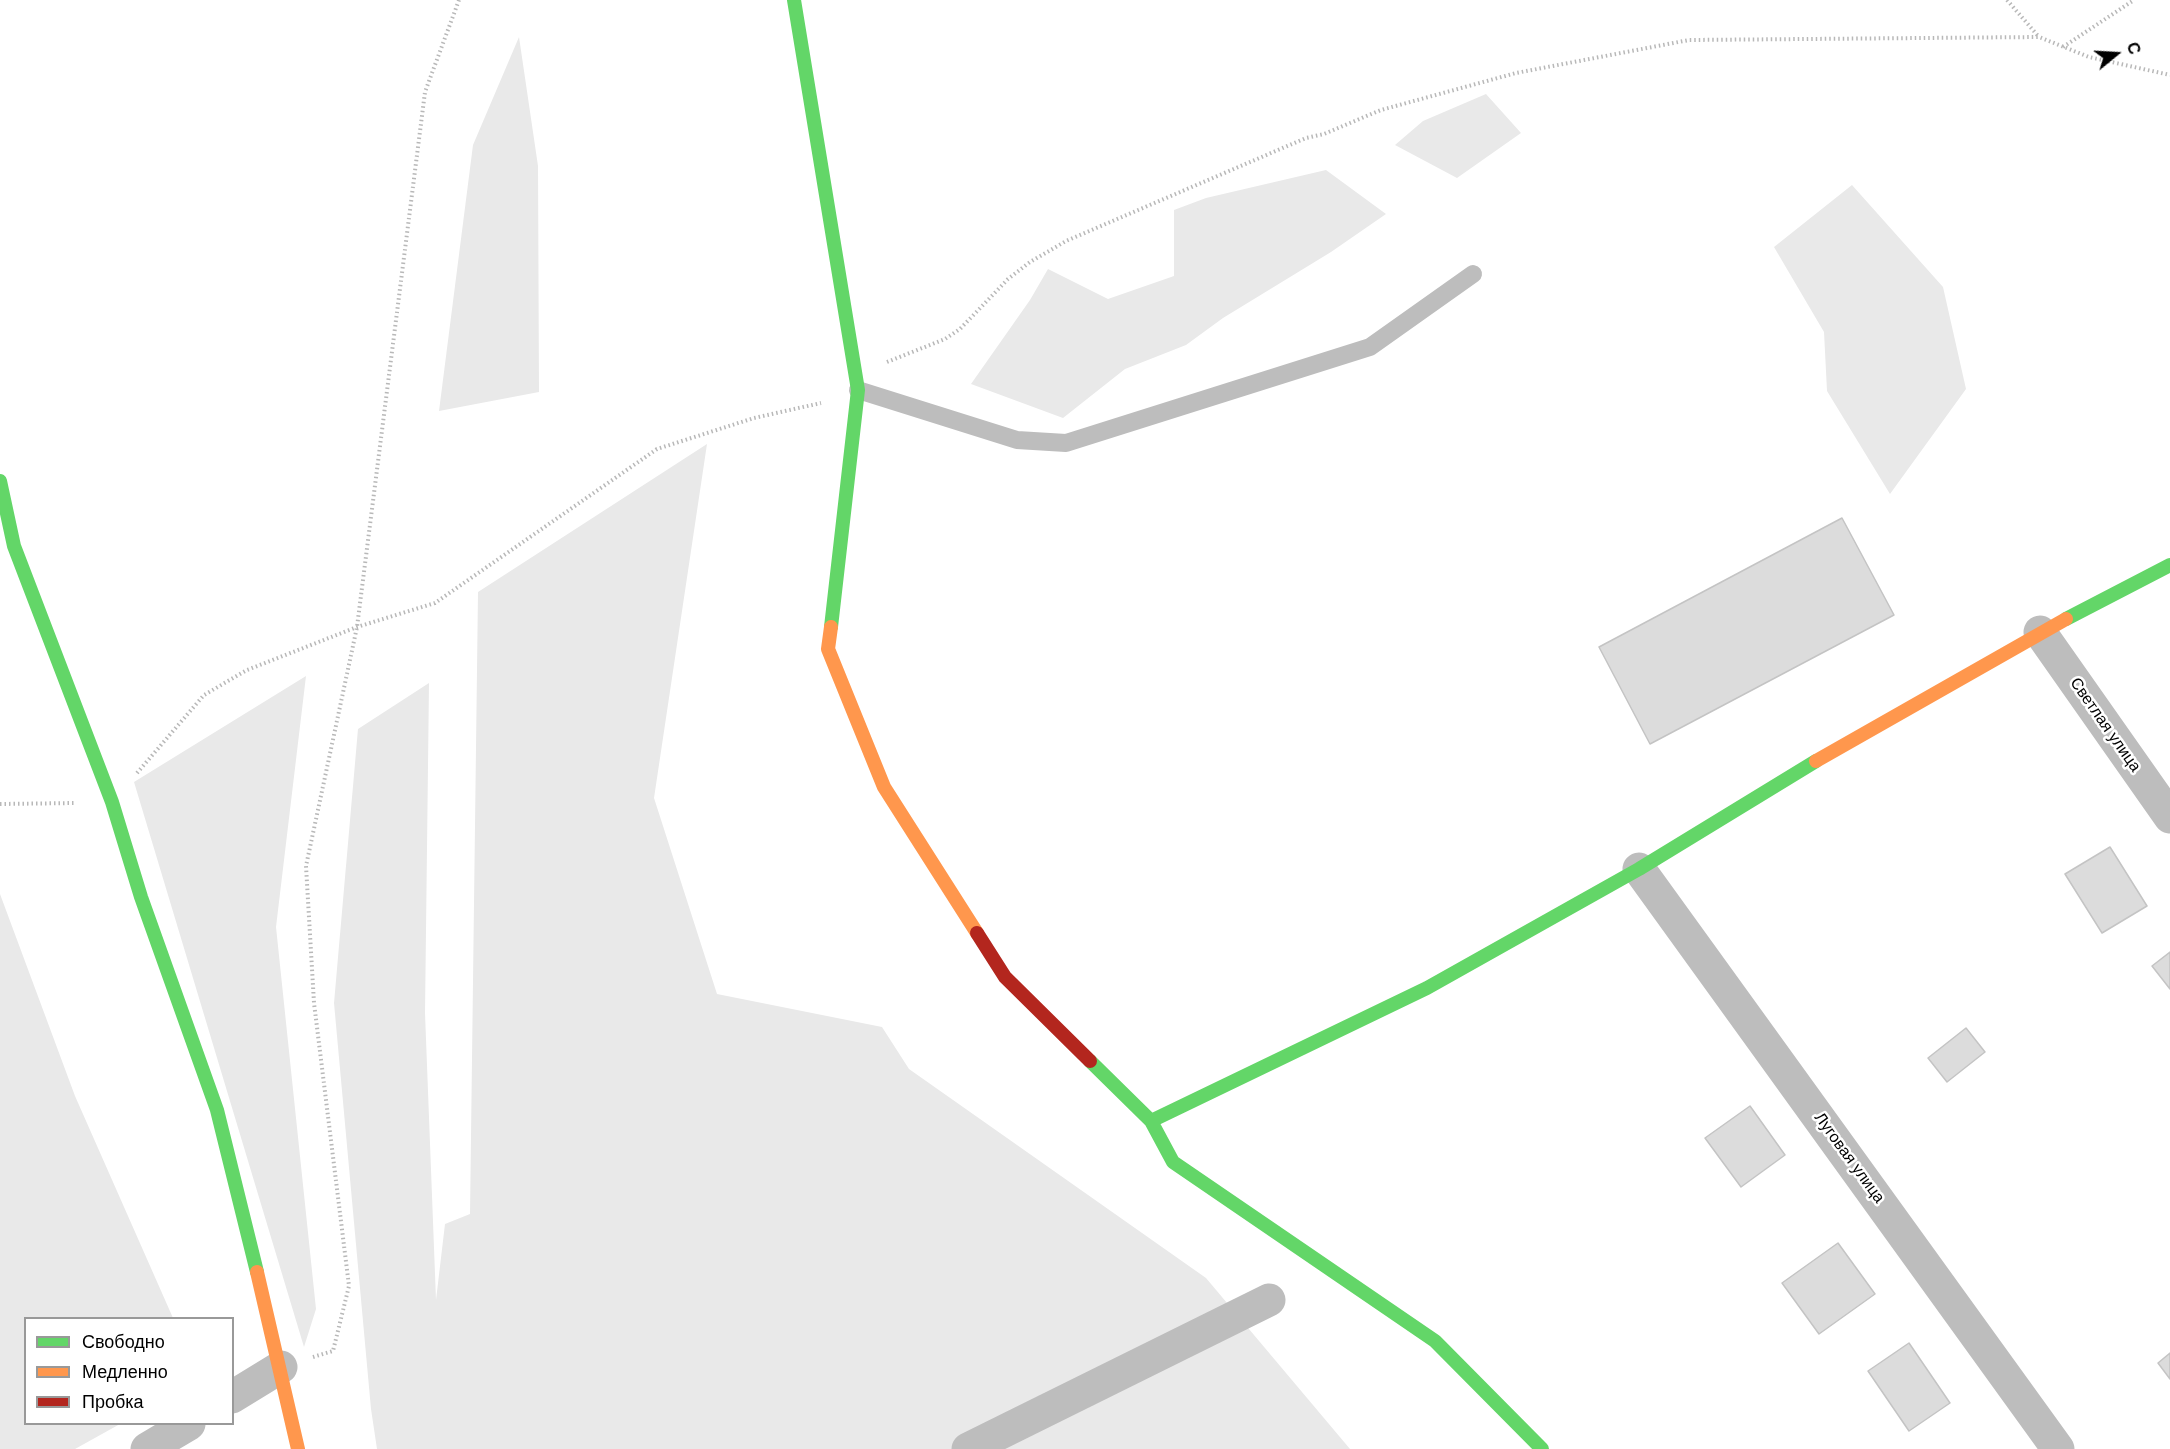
<!DOCTYPE html>
<html>
<head>
<meta charset="utf-8">
<style>
	body { margin:0 }
	#map { position:relative; width:2170px; height:1449px; overflow:hidden; background:#fff; font-family:Helvetica,sans-serif }
	canvas { display:block }
	.legend { position:absolute; left:24px; top:1317px; width:210px; height:108px; box-sizing:border-box; background:#fff; border:2px solid #999; margin:0; padding:8px 10px; list-style:none; font-size:18px; color:#000 }
	.legend li { display:flex; align-items:center; gap:12px; height:30px }
	.legend b { width:30px; border:2px solid #999 }
	.north { position:absolute; left:2086px; top:24px; width:60px; height:60px; -webkit-text-stroke:4px #fff; paint-order:stroke; rotate:72deg; font-size:16px; font-weight:700; line-height:24px; text-align:center; color:#000 }
	.north::after { content:''; display:block; margin:auto; width:21px; height:27px; background:#000; clip-path:polygon(50% 0,100% 100%,50% 72%,0 100%) }
</style>
</head>
<body>
<div id="map">
<canvas width="2170" height="1449"></canvas>
<ul class="legend">
<li><b style="height:8px;background:#63d668"></b>Свободно</li>
<li><b style="height:8px;background:#ff974d"></b>Медленно</li>
<li><b style="height:8px;background:#b3261e"></b>Пробка</li>
</ul>
<div class="north">С</div>
</div>
<script>
const ctx = document.querySelector('canvas').getContext('2d');
ctx.lineJoin = 'round';
function fillPath(path, color) { ctx.fillStyle = color; ctx.fill(path, 'evenodd'); }
const toPath = rows => new Path2D(rows.map(r => 'M' + r).join(''));
function stroke(path, color, width, dash) { ctx.strokeStyle = color; ctx.lineWidth = width; ctx.lineCap = dash ? 'butt' : 'round'; ctx.setLineDash(dash || []); ctx.stroke(path); }
function label(font, color, halo, rows, align = 'center') {
  ctx.font = font + ' Helvetica,sans-serif'; ctx.lineWidth = 5; ctx.setLineDash([]); ctx.textBaseline = 'middle'; ctx.strokeStyle = halo; ctx.fillStyle = color; for (const [text, x, y, turn = 0] of rows) {
    ctx.save(); ctx.translate(x, y); ctx.rotate((+turn || 0) * Math.PI / 180); ctx.textAlign = isNaN(turn) ? turn : align; if (halo) ctx.strokeText(text, 0, 0); ctx.fillText(text, 0, 0); ctx.restore();
  }
}
fillPath(toPath([
	[519,37,538,166,539,392,439,411,473,145],
	[1486,94,1521,133,1457,178,1395,145,1423,121],
	[1326,170,1386,214,1331,252,1223,318,1186,345,1125,369,1063,418,971,384,1030,300,1048,269,1108,299,1174,276,1174,210,1206,198],
	[1852,185,1943,287,1966,389,1890,494,1827,391,1824,332,1774,247],
	[707,444,654,798,717,994,882,1027,909,1069,1206,1278,1350,1449,377,1449,371,1409,334,1003,358,729,429,683,425,1013,436,1300,445,1224,470,1214,478,592],
	[306,676,276,927,316,1309,304,1347,134,782],
	[0,894,75,1096,173,1318,26,1318,26,1424,120,1424,75,1449,0,1449]
]), '#e9e9e9');
const building = toPath([
	[1842,518,1894,615,1650,744,1599,647,1842,518],
	[2110,847,2147,906,2102,933,2065,874,2110,847],
	[2170,952,2170,989,2152,966,2170,952],
	[1966,1028,1985,1052,1947,1082,1928,1058,1966,1028],
	[1750,1106,1785,1155,1741,1187,1705,1138,1750,1106],
	[1838,1243,1875,1294,1819,1334,1782,1283,1838,1243],
	[1909,1343,1950,1403,1909,1431,1868,1371,1909,1343],
	[2170,1353,2170,1379,2158,1363,2170,1353]
]);
fillPath(building, '#dcdcdc');
stroke(building, '#c4c4c4', 1.5);
stroke(toPath([
	[2007,0,2039,37],
	[2063,47,2134,0],
	[887,362,945,339,960,329,1008,279,1030,262,1066,241,1306,138,1324,134,1381,110,1516,73,1689,40,2039,37,2089,57,2170,75],
	[137,773,204,695,247,670,357,627,435,603,657,449,754,418,821,403],
	[0,804,76,803],
	[313,1357,333,1351,349,1286,314,1003,306,866,357,627,425,92,459,0]
]), '#b8b8b8', 4, [1.5, 3]);
stroke(toPath([
	[858,390,1017,440,1066,443,1370,347,1473,274]
]), '#bdbdbd', 18);
stroke(toPath([
	[2040,632,2170,817],
	[1639,869,2058,1449],
	[232,1397,281,1367],
	[147,1449,189,1424],
	[968,1449,1269,1300]
]), '#bdbdbd', 33);
stroke(toPath([
	[794,0,858,390,831,627],
	[0,481,14,546,112,802,141,897,217,1110,257,1272],
	[2066,619,2170,565],
	[1090,1061,1151,1121,1173,1162,1435,1341,1542,1449],
	[1151,1121,1427,988,1639,869,1816,761]
]), '#63d668', 14);
stroke(toPath([
	[831,627,828,649,884,787,977,933],
	[1816,761,2066,619],
	[257,1272,298,1449]
]), '#ff974d', 14);
stroke(toPath([
	[977,933,1005,977,1090,1061]
]), '#b3261e', 14);
label('16px', '#000', '#fff', [
	["Светлая улица",2105,725,55],
	["Луговая улица",1849,1158,54]
]);
</script>
</body>
</html>
